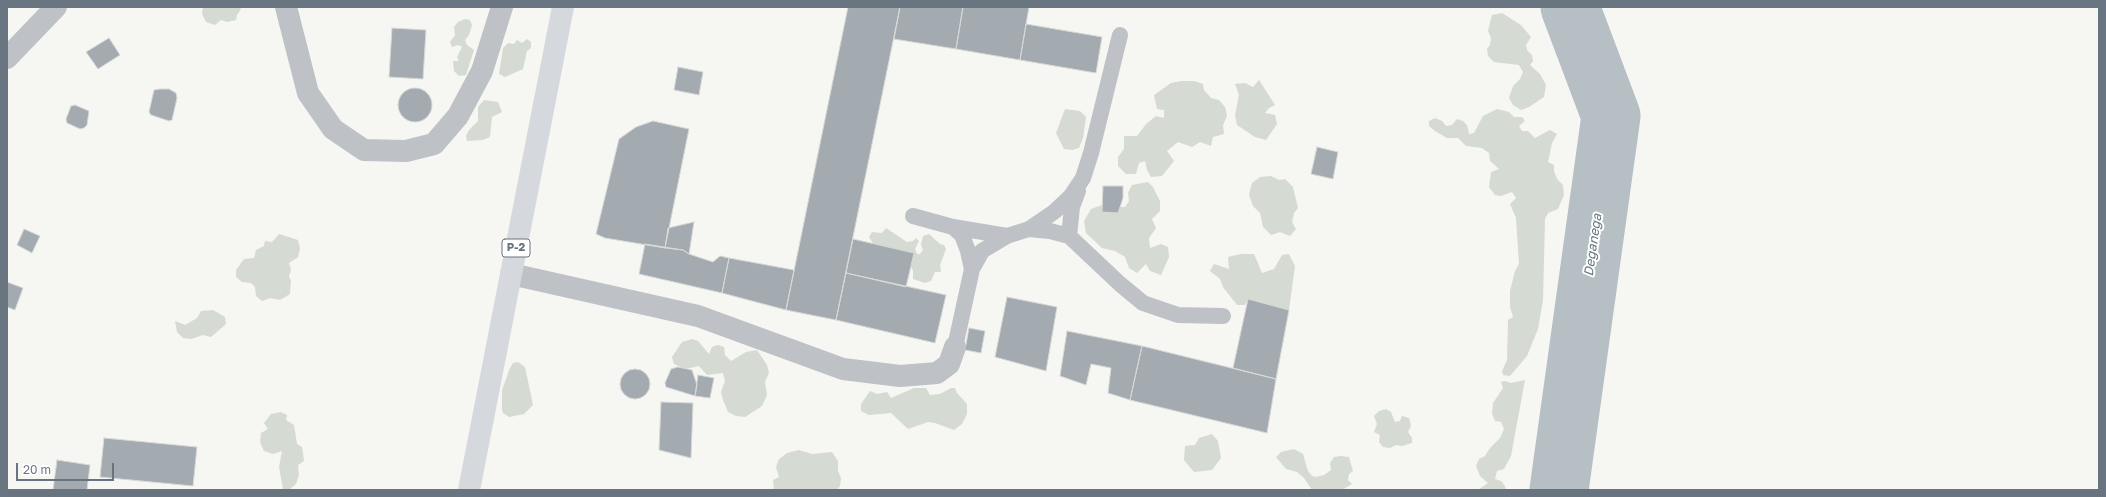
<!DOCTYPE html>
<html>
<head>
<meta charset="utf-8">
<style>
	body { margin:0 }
	#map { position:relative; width:2106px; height:497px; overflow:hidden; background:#f6f6f3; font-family:"Golos Text",sans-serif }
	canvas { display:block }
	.frame { position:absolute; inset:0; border:8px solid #687581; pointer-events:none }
	.scale { position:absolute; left:16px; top:463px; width:98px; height:18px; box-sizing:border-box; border:2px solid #687581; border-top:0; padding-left:5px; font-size:12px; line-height:14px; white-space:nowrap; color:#687581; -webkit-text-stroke:3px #fff; paint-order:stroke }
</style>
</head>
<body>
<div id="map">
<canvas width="2106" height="497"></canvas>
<div class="frame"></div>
<div class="scale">20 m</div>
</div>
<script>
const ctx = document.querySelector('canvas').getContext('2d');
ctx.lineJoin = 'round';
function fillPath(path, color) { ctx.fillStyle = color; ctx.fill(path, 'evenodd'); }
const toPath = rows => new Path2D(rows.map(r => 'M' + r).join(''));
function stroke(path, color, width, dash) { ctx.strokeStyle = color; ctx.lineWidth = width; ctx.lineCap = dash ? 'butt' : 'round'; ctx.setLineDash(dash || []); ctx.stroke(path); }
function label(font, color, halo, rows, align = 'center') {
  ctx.font = font + ' "Golos Text",sans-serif'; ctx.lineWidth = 4; ctx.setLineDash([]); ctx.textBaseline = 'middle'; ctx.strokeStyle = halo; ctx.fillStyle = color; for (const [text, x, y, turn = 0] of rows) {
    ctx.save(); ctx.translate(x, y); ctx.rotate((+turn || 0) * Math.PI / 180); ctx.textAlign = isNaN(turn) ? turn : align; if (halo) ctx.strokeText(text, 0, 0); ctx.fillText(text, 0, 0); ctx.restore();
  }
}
fillPath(toPath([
	[203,7,239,7,241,9,237,15,236,20,227,22,221,20,215,25,206,22,202,14],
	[1502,13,1521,25,1531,37,1526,45,1527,50,1532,55,1533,61,1530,65,1540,74,1546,85,1544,97,1529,107,1521,110,1513,105,1509,98,1513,86,1520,79,1523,72,1519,65,1494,62,1488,56,1487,49,1490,45,1491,38,1488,31,1492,15],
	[465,19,470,20,472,25,469,35,465,40,467,45,474,50,466,75,459,76,454,71,453,61,459,61,457,57,462,47,458,45,452,47,450,42,455,35,454,27,458,22],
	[527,39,531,42,531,48,527,51,523,69,505,77,499,74,503,48,508,43,514,44,517,40,522,43],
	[1259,80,1275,105,1269,108,1265,113,1275,115,1277,124,1266,140,1255,137,1237,125,1235,115,1239,95,1235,84,1245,83,1253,87],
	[1181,81,1194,81,1203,84,1204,90,1211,98,1219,100,1225,107,1227,116,1223,125,1224,134,1213,137,1211,146,1200,142,1192,147,1178,142,1167,151,1174,161,1162,176,1151,177,1147,170,1145,161,1139,163,1136,174,1126,174,1118,166,1118,157,1124,149,1124,136,1137,136,1146,124,1156,116,1164,118,1164,110,1157,109,1154,95,1171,83],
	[484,100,498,102,502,112,492,117,490,137,483,140,467,141,466,136,469,130,478,121,478,107],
	[1065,109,1080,111,1086,117,1083,138,1079,148,1073,150,1064,149,1056,133],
	[1497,109,1509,112,1514,117,1522,117,1525,121,1519,126,1522,131,1528,131,1535,138,1550,130,1557,134,1552,143,1548,162,1554,165,1554,171,1557,179,1563,185,1564,195,1558,209,1548,213,1545,219,1543,300,1538,329,1527,356,1510,376,1503,375,1502,371,1507,360,1508,320,1513,317,1510,307,1510,291,1515,271,1519,264,1516,218,1510,204,1516,198,1512,192,1501,196,1495,195,1489,187,1491,172,1499,169,1490,161,1489,153,1482,148,1466,146,1458,138,1447,138,1435,131,1429,126,1429,121,1435,118,1442,121,1446,126,1452,125,1457,119,1463,121,1467,125,1469,134,1474,133,1483,116],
	[1271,176,1279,180,1285,179,1293,187,1298,208,1294,213,1292,222,1296,229,1290,236,1280,232,1271,235,1263,227,1260,213,1253,206,1249,195,1252,183,1260,177],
	[1148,182,1153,187,1160,201,1160,211,1152,219,1156,228,1149,238,1150,248,1161,244,1168,247,1169,257,1161,275,1150,271,1146,264,1137,273,1129,268,1125,257,1115,251,1102,248,1086,233,1084,221,1091,209,1102,205,1102,212,1118,213,1120,207,1125,207,1129,201,1128,193,1132,185],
	[886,228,907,242,913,241,916,238,919,241,915,249,917,254,920,254,923,250,921,245,923,236,929,234,940,244,944,245,946,249,940,265,941,272,935,272,931,281,925,283,913,279,913,271,911,267,876,248,869,237,872,232,882,233],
	[279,234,298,240,300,248,298,257,289,263,291,270,289,276,291,281,290,294,280,300,270,298,262,301,256,296,255,287,251,283,242,282,236,277,236,270,244,259,254,258,256,250,264,246,265,241,272,242],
	[1241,254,1254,254,1262,273,1274,269,1282,255,1289,254,1295,266,1289,310,1248,299,1245,305,1237,305,1223,287,1220,279,1210,271,1214,264,1229,269,1228,257],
	[213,310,225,317,226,324,211,337,203,335,191,339,183,338,177,332,175,321,185,325,197,318,201,311],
	[692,339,698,341,709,354,712,347,718,345,724,347,725,355,731,361,746,352,757,350,767,365,769,373,765,382,767,395,762,406,745,417,736,416,728,412,723,400,721,392,725,381,723,373,707,375,699,366,686,369,674,364,672,357,682,342],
	[518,362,525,367,533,405,524,414,509,417,503,413,502,409,502,390,510,368,513,363],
	[1525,380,1511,456,1504,469,1497,471,1495,479,1501,481,1505,486,1506,490,1478,490,1488,483,1480,476,1476,466,1479,459,1485,456,1490,448,1500,438,1504,429,1501,422,1495,421,1492,414,1493,403,1503,388,1501,382,1505,381,1511,383],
	[914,388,926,388,930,395,940,394,951,388,955,388,957,393,967,404,967,414,962,424,954,430,935,423,928,422,908,429,891,413,869,415,861,411,861,404,870,391,877,394,887,392,891,398],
	[1386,409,1391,412,1395,422,1400,421,1402,416,1409,418,1411,426,1408,432,1412,438,1412,443,1402,446,1396,445,1390,448,1383,447,1379,442,1380,435,1374,432,1377,424,1374,416,1379,411],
	[281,412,287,415,286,420,294,425,297,444,302,447,303,453,304,461,298,465,299,475,296,484,289,490,283,489,279,467,282,451,273,454,264,451,260,442,261,433,268,429,264,423,271,414],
	[1212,434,1218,441,1221,458,1212,470,1194,472,1184,460,1185,446,1195,445,1199,438],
	[1294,449,1303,454,1308,471,1312,476,1316,477,1324,475,1331,470,1330,463,1334,457,1341,456,1349,457,1353,471,1349,474,1348,480,1352,484,1342,490,1312,490,1304,478,1297,472,1286,469,1276,457,1281,452],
	[799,450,812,454,832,452,838,461,838,471,841,478,840,486,837,490,774,490,773,480,779,477,776,467,779,459,787,453]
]), '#d5dad3');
stroke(toPath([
	[1559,490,1611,116,1570,7]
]), '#b6bfc4', 59);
const building = toPath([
	[848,7,900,7,836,320,786,310,848,7],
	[900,7,963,7,956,49,894,39,900,7],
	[963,7,1029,7,1020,60,956,49,963,7],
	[1026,24,1102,37,1096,73,1020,60,1026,24],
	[392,28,426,30,423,79,389,77,392,28],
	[109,38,120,55,98,69,86,52,109,38],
	[678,67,703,72,699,95,674,90,678,67],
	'398 105a17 17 0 1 1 34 0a17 17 0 1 1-34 0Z',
	[160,89,169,89,176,93,177,98,172,120,169,121,151,115,149,112,154,90,160,89],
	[75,105,89,111,87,125,84,128,80,129,67,123,66,119,71,106,75,105],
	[653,121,689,129,665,248,605,238,596,234,619,139,636,127,653,121],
	[1317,147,1338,152,1333,179,1311,174,1317,147],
	[1103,186,1123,186,1123,198,1118,213,1102,212,1103,186],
	[694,222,689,254,683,250,665,248,668,228,694,222],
	[24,229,40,236,32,253,17,245,24,229],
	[853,239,914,253,906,287,846,273,853,239],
	[645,244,683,250,689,254,713,262,720,256,729,258,722,293,639,274,645,244],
	[729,258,794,270,786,310,722,293,729,258],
	[846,273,946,295,935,343,836,320,846,273],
	[7,282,23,288,15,310,7,307,7,282],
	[1007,297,1057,307,1046,371,995,357,1007,297],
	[1248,299,1289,310,1276,379,1233,368,1248,299],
	[969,328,985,331,981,353,965,350,969,328],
	[1067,331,1142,346,1130,400,1108,393,1111,368,1091,364,1086,385,1060,376,1067,331],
	[1142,346,1276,379,1267,433,1130,400,1142,346],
	[678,367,692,370,697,385,695,396,666,387,665,383,671,369,678,367],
	'620 384a15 15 0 1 1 30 0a15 15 0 1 1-30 0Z',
	[698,375,714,378,710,398,695,396,698,375],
	[661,402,693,403,691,458,659,450,661,402],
	[104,438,197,447,193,486,100,477,104,438],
	[57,460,90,465,87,490,53,490,57,460]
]);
fillPath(building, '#a3aab0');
stroke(building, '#d7d8d6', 1);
stroke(toPath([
	[913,216,953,227,962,235,968,251,972,269],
	[953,227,1007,236],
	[1029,229,1054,212,1071,196,1083,178,1091,153,1120,35],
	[1069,236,1072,207,1078,191],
	[955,347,972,269,982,251,1007,236,1029,229,1050,231,1069,236,1120,284,1143,303,1178,315,1223,316]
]), '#bec1c5', 16);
stroke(toPath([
	[286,7,308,93,333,129,364,150,406,151,434,144,458,116,482,71,502,7],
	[7,58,56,7],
	[511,274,698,316,843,369,900,376,937,373,949,364,955,347]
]), '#bec1c5', 22);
stroke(toPath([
	[469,490,563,7]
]), '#d5d8dc', 22);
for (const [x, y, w] of [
	[516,248,28]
]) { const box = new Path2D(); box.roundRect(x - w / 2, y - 9, w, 18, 3); ctx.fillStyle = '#fff'; ctx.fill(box); stroke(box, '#687581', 1); }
label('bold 11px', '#687581', null, [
	["P-2",516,248]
]);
label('italic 13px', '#64757d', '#fff', [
	["Deganega",1593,245,-82]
]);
</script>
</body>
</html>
